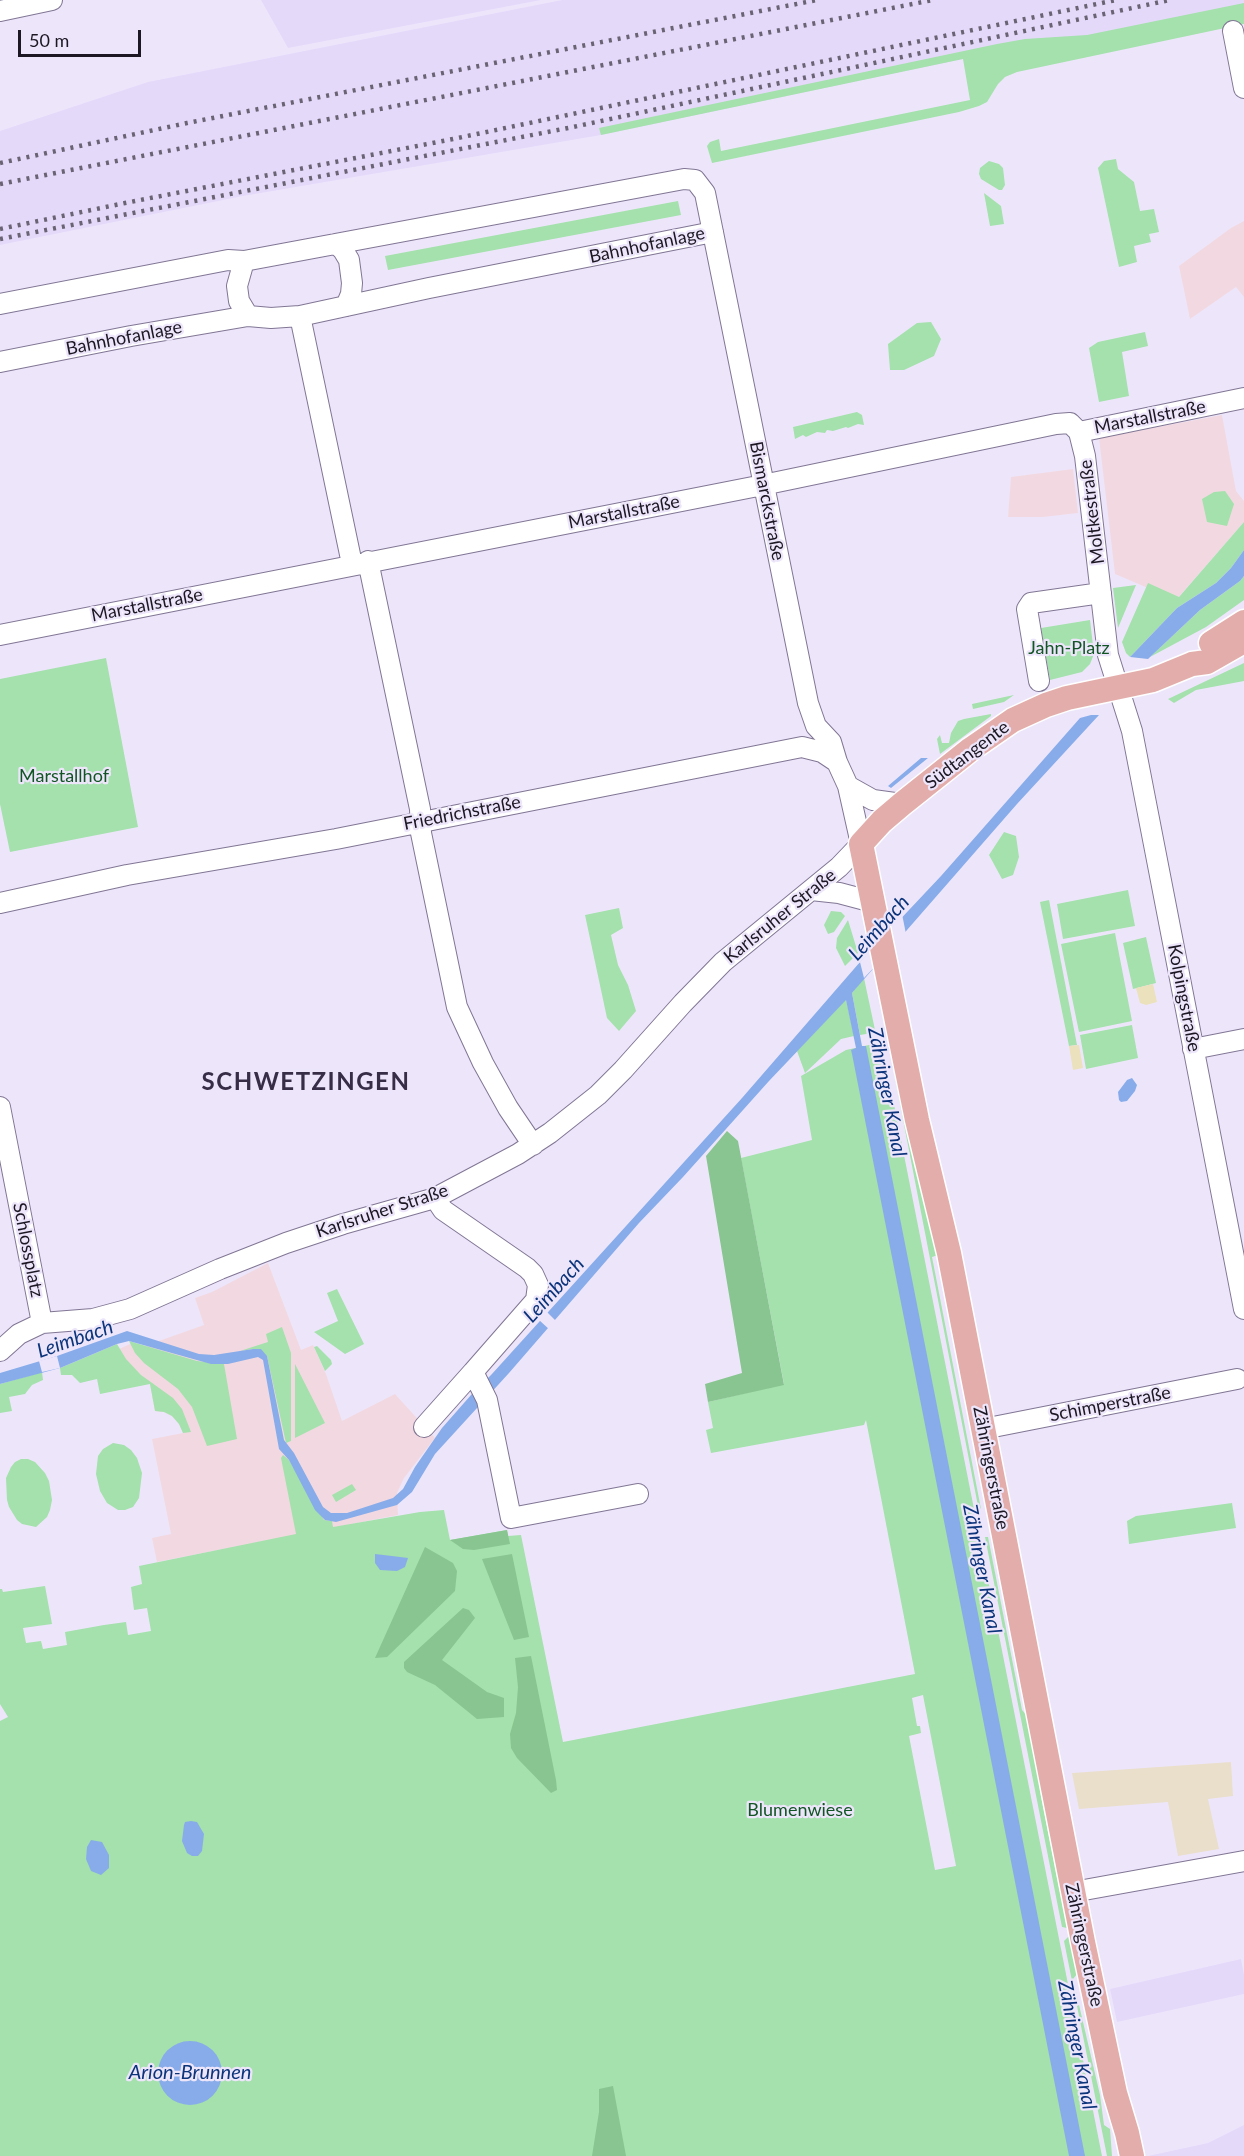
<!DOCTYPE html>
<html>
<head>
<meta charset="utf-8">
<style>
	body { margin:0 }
	#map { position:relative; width:1244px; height:2156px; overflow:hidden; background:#ede6fb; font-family:Lato,sans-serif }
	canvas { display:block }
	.scale { position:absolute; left:18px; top:30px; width:123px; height:27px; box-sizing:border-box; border:3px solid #1c1723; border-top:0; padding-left:8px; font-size:18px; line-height:21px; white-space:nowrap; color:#1c1723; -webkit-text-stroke:4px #ede6fb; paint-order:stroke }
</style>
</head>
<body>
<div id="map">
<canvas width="1244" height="2156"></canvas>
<div class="scale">50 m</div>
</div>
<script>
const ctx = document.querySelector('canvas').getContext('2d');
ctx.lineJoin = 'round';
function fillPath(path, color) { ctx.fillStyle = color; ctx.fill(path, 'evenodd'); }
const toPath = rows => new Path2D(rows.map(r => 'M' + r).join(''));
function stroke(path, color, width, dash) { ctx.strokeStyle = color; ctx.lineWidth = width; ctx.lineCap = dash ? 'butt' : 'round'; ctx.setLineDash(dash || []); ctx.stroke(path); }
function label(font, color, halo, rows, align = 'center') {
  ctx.font = font + ' Lato,sans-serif'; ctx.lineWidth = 4.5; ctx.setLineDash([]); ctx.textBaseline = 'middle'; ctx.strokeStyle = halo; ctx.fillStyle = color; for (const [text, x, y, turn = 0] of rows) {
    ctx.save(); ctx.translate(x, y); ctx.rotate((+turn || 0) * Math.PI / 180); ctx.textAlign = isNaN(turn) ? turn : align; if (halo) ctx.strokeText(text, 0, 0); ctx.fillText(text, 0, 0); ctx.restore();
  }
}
fillPath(toPath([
	[261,0,541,0,288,48],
	[562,0,1244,0,1244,10,963,59,601,135,243,196,0,245,0,131,148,82],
	[1241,1959,1244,1975,1244,1994,1117,2022,1110,1989],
	[1244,2125,1244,2156,1148,2156,1208,2143]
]), '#e5d9fa');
fillPath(toPath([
	[1231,1762,1233,1796,1208,1799,1219,1849,1178,1856,1168,1802,1079,1809,1072,1773]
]), '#eadfcb');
fillPath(toPath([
	[1244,221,1244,297,1236,287,1190,319,1179,266,1231,228],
	[1222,415,1236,491,1244,501,1244,522,1176,600,1115,574,1099,438],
	[1073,469,1078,513,1043,517,1008,517,1011,477],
	[268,1263,301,1350,313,1345,326,1374,342,1421,395,1394,435,1438,404,1478,397,1493,398,1515,157,1562,152,1538,171,1534,152,1439,183,1433,179,1424,172,1416,164,1412,155,1411,150,1384,125,1360,119,1349,130,1344,139,1348,204,1325,195,1298,212,1292]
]), '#f2d9e1');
fillPath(toPath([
	[1244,3,1244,24,1017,72,1005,77,998,84,987,102,979,106,959,112,712,163,707,146,710,142,719,139,721,151,970,100,963,59,601,135,599,128,997,44,1025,39,1087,35],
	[1116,159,1118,169,1134,182,1140,211,1154,209,1159,232,1149,234,1151,242,1134,246,1137,262,1119,267,1098,168,1104,161],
	[989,161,999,164,1003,168,1005,185,1002,190,999,190,981,179,979,174,980,168],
	[984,193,1001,206,1004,224,990,226],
	[678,201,681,215,388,270,385,256],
	[931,322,941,339,934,356,904,370,890,370,888,344,917,323],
	[1145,332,1148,346,1122,352,1129,396,1099,402,1089,348,1098,342],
	[857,412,862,415,864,425,858,424,848,428,846,427,833,431,827,430,825,433,817,432,806,437,803,435,795,439,793,427],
	[1225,491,1234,504,1227,526,1207,522,1202,499,1214,492],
	[1244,522,1244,550,1231,568,1216,583,1177,608,1130,657,1126,653,1122,642,1148,583,1179,597],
	[1244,576,1244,600,1206,627,1150,657,1200,610,1240,581],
	[1136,585,1118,628,1113,588],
	[1090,620,1094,654,1090,664,1082,672,1050,680,1041,628],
	[106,658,138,827,10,852,0,804,0,679],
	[1244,663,1244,681,1196,690,1174,703,1168,699],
	[1014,695,1004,702,973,709,972,704],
	[991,714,991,716,940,754,937,739,940,735,942,743,949,743,951,733,958,721,964,719],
	[1004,832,1016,836,1019,857,1013,875,1002,879,989,855],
	[1128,890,1135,926,1063,939,1057,904],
	[1049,900,1077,1045,1069,1046,1040,902],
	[619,908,623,928,611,935,618,965,628,985,636,1011,619,1031,607,1018,585,915],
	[831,911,841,912,845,916,834,932,828,934,824,925],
	[848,920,858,953,845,966,836,948,837,938],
	[1115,933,1132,1021,1079,1032,1061,944],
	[1146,937,1156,983,1133,989,1123,943],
	[864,978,875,1030,872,1033,860,1035,852,993],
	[846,999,854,1036,841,1039,805,1073,797,1051],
	[1132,1025,1138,1058,1086,1069,1080,1035],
	[878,1043,885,1059,1102,2156,0,2156,0,1721,8,1717,0,1704,0,1589,2,1589,3,1592,45,1586,52,1624,23,1628,26,1643,41,1641,43,1649,67,1645,65,1632,104,1625,126,1622,128,1635,151,1631,147,1608,134,1610,131,1587,142,1584,139,1566,296,1534,281,1458,283,1455,289,1460,324,1520,332,1521,333,1527,420,1512,444,1510,450,1540,507,1530,508,1536,521,1535,563,1742,915,1674,866,1420,864,1425,711,1453,706,1430,713,1428,708,1402,784,1384,741,1158,812,1140,801,1076,846,1050],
	[923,1695,956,1866,935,1870,909,1736,921,1733,920,1726,917,1726,912,1698],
	[894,1073,897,1073,915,1168,928,1208,938,1255,932,1257,981,1509,978,1506],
	[337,1289,364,1344,345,1354,314,1332,338,1321,327,1293],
	[282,1327,291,1353,291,1441,286,1443,267,1356,253,1349,240,1351,268,1342,266,1334],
	[129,1341,197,1361,224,1364,237,1439,207,1446,192,1407,178,1389,144,1363,135,1353],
	[117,1344,126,1359,141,1375,173,1398,182,1409,191,1432,183,1433,179,1424,172,1416,164,1412,155,1411,150,1384,100,1394,97,1379,80,1383,72,1375,61,1375,60,1368],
	[317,1346,331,1360,332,1364,325,1371,314,1347],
	[295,1364,325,1423,295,1438],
	[42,1372,43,1380,32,1385,25,1394,9,1397,12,1411,0,1413,0,1384],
	[113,1443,124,1445,131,1450,137,1458,142,1473,139,1498,133,1507,125,1510,118,1510,107,1503,100,1491,96,1474,98,1456,103,1449],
	[21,1459,28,1459,35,1462,45,1473,49,1481,52,1500,50,1510,47,1517,36,1527,22,1524,17,1520,9,1507,7,1500,6,1478,11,1467,15,1462],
	[352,1484,356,1490,336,1502,332,1495],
	[1232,1503,1236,1528,1129,1544,1127,1521,1136,1516],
	[985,1537,988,1537,1022,1710,1029,1718,1041,1796,1067,1928,1062,1927],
	[1069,1936,1077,1974,1073,1979,1100,2095,1104,2125,1110,2129,1112,2156,1107,2156,1064,1941]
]), '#a4e1ac');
fillPath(toPath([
	[727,1131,738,1141,784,1385,708,1402,705,1384,742,1373,706,1156],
	[507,1530,510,1544,474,1550,463,1549,450,1540],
	[425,1547,453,1563,457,1571,455,1591,387,1657,375,1658],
	[512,1554,529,1637,514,1640,482,1559],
	[463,1608,469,1610,475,1618,442,1660,487,1692,504,1698,504,1717,477,1719,435,1685,407,1672,404,1668,404,1662],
	[531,1656,556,1780,557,1790,551,1793,517,1758,511,1748,510,1734,516,1713,518,1687,515,1658],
	[613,2086,626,2156,592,2156,599,2112,599,2089]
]), '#88c590');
fillPath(toPath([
	[1153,984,1157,1002,1146,1005,1140,1003,1136,988],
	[1079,1045,1083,1068,1073,1070,1069,1046]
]), '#ebe1bc');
fillPath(toPath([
	[1244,550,1244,576,1240,581,1200,610,1148,659,1130,657,1177,608,1216,583,1231,568],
	[1091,715,1099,715,1017,804,852,993,862,1046,866,1046,1085,2156,1069,2156,852,1054,851,1050,856,1048,846,1000,769,1081,683,1177,639,1223,509,1373,435,1454,412,1492,397,1505,336,1522,325,1520,315,1510,289,1460,279,1449,263,1360,258,1357,228,1364,211,1364,129,1341,117,1344,60,1368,0,1384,0,1373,57,1356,127,1331,199,1354,214,1355,253,1349,261,1349,267,1356,284,1440,294,1453,323,1507,331,1513,347,1513,393,1498,403,1489,415,1467,442,1428,471,1395,491,1375,742,1098,860,962,941,876,1080,718],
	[921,758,928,758,891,788,888,786],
	[1132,1078,1137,1085,1135,1091,1127,1101,1121,1102,1119,1100,1118,1092,1127,1080],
	[375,1554,392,1556,408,1558,405,1567,397,1571,380,1570,375,1563],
	[191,1821,197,1822,204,1834,202,1851,198,1856,192,1856,187,1853,182,1841,184,1825,185,1822],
	[91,1840,102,1842,109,1855,109,1868,101,1875,91,1871,86,1859,87,1847],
	'158 2073a32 32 0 1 1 64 0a32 32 0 1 1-64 0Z'
]), '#88acea');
fillPath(toPath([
	[902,914,906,934,864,978,860,962],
	[547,1312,557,1322,550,1330,539,1320],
	[57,1356,60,1368,42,1372,39,1361]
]), '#ede6fb');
const minor = toPath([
	[0,11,52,0],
	[1233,31,1244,88],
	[336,244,343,250,349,260,352,283,351,294,346,306],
	[244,261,237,286,239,301,248,316],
	[0,304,228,260,244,261,684,179,695,180,705,193,808,703,816,726,831,742,837,762],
	[300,316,352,564],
	[0,362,131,336,248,316,271,318,300,316,429,288,713,232],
	[1079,432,1085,456,1108,655,1132,731,1244,1309],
	[1079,432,1244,398],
	[368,561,420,809,421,833,457,1007,483,1063,508,1108,533,1145],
	[0,635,758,486,1056,424,1070,423,1079,432],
	[1039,681,1027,609,1031,603,1101,593],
	[848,786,873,800,902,804],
	[811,890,839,893,873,902],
	[0,903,127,875,336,839,802,747,822,752,837,762,848,786,861,844,839,867,723,962,683,1003,623,1070,598,1095,550,1133,518,1154,435,1198,343,1224,286,1243,220,1269,130,1309,93,1319,42,1323,19,1334,0,1351],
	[1193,1049,1244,1039],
	[0,1107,42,1323],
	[435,1198,443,1210,527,1268,533,1274,538,1285,536,1300,473,1372,487,1400,511,1518,638,1494],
	[424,1427,473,1372],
	[983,1429,1237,1379],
	[1073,1892,1244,1861]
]);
const major = toPath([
	[1211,643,1244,622],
	[1132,2156,1127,2133,1115,2093,1083,1942,949,1253,917,1120,861,844,882,821,902,804,971,749,1013,720,1046,705,1067,698,1153,680,1192,664,1207,662,1244,641]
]);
stroke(minor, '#817694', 22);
stroke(major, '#fff', 27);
stroke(minor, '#fff', 20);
stroke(major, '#e3adab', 24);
stroke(toPath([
	[0,163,187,123,817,0],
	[0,184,933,0],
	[0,229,125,203,453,139,1116,0],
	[0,239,573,127,1170,0]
]), '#696373', 4.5, [3, 6]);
label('18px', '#1c1723', '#ede6fb', [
	["Bahnhofanlage",647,245,-12],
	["Bahnhofanlage",124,338,-11],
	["Marstallstraße",1150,417,-11],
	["Bismarckstraße",767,501,79],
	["Marstallstraße",624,512,-11],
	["Moltkestraße",1092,512,-97],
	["Marstallstraße",147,605,-11],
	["Südtangente",967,755,-37],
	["Friedrichstraße",462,813,-11],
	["Karlsruher Straße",780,916,-39],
	["Kolpingstraße",1184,998,79],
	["Karlsruher Straße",382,1211,-18],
	["Schlossplatz",28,1250,79],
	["Schimperstraße",1110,1404,-11],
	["Zähringerstraße",991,1468,79],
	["Zähringerstraße",1084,1945,78]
]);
label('18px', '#125524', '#ede6fb', [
	["Jahn-Platz",1069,648],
	["Marstallhof",64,776],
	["Blumenwiese",800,1810]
]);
label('italic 20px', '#0b347b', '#ede6fb', [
	["Leimbach",879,928,-48],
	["Zähringer Kanal",887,1092,79],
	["Leimbach",554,1290,-48],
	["Leimbach",75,1339,-19],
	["Zähringer Kanal",982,1569,79],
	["Zähringer Kanal",1077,2045,79],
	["Arion-Brunnen",190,2073]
]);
ctx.letterSpacing = '1.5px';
label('bold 24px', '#372d47', '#ede6fb', [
	["SCHWETZINGEN",306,1082]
]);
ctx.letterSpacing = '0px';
</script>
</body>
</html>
